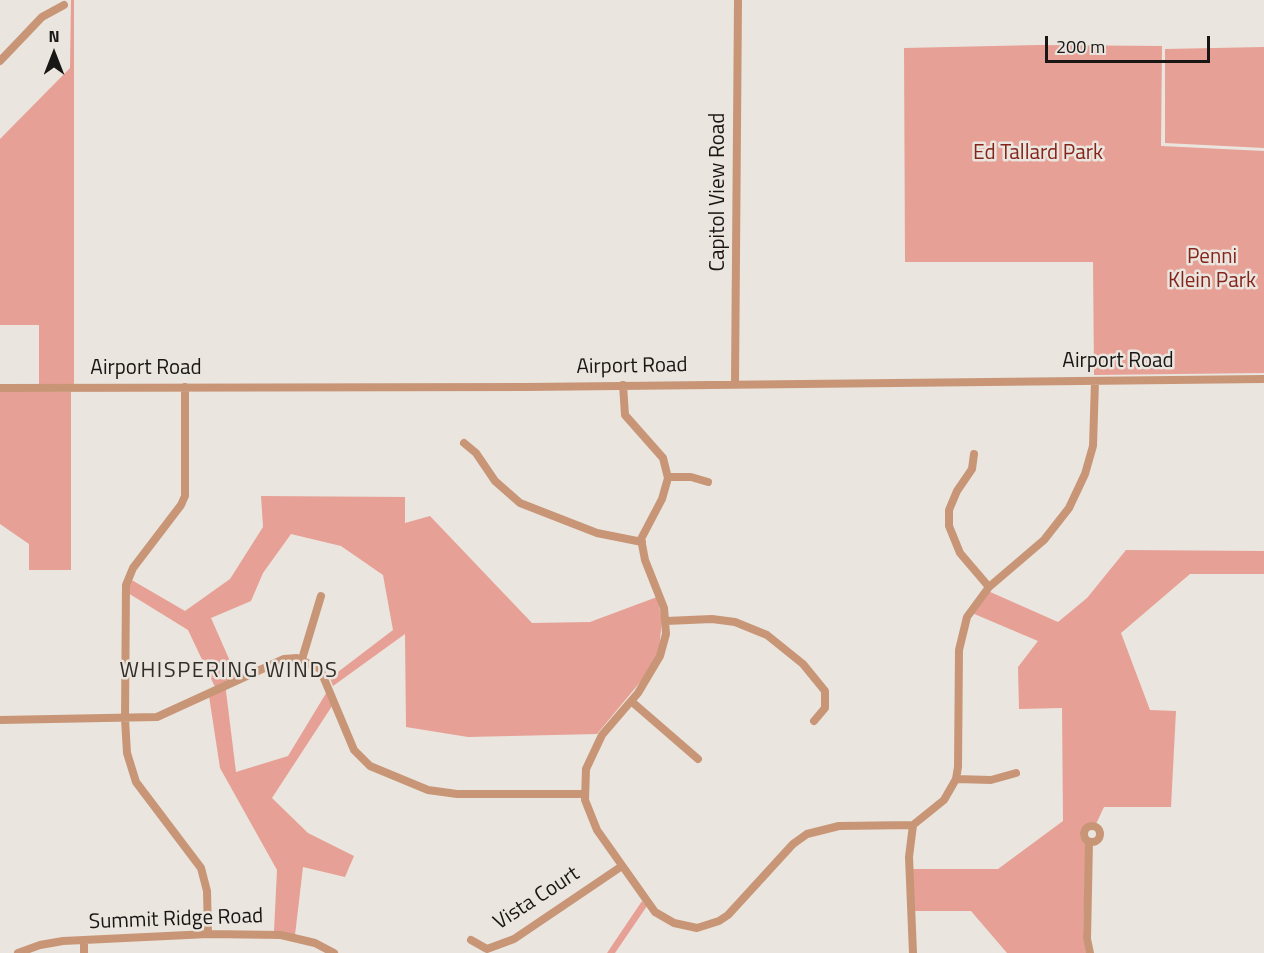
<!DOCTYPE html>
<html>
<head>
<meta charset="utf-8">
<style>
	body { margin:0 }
	#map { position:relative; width:1264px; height:953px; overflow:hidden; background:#eae5de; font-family:"Titillium Web",sans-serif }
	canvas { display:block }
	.north { position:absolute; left:24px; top:24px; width:60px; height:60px; -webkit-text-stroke:4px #eae5de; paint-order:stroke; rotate:0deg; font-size:16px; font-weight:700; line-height:24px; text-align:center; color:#191715 }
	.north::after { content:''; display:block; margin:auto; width:21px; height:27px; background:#191715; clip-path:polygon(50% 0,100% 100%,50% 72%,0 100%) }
	.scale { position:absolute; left:1045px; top:36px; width:165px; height:27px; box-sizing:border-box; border:3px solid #191715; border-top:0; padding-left:8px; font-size:18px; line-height:21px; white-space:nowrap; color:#191715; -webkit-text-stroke:4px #eae5de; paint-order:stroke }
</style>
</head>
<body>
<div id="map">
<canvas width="1264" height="953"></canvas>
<div class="north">N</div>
<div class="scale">200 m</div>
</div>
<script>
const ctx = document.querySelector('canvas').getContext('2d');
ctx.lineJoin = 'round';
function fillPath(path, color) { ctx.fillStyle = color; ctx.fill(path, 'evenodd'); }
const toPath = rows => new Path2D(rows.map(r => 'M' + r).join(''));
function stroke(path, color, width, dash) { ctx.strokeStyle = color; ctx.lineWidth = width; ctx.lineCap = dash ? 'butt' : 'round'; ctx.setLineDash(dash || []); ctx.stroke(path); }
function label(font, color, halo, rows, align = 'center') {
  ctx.font = font + ' "Titillium Web",sans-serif'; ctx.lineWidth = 5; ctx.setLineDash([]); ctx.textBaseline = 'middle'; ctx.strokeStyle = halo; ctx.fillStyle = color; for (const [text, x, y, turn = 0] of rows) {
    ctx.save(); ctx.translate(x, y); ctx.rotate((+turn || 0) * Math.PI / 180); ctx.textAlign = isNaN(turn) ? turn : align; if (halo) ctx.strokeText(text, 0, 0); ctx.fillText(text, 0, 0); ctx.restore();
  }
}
fillPath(toPath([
	[71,0,74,0,74,384,39,384,39,325,0,325,0,139,70,68],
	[1039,45,1162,46,1161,146,1264,151,1264,373,1094,375,1093,262,905,262,904,48],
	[1264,47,1264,148,1165,143,1165,49],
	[0,391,71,392,71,570,29,570,29,544,0,524],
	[261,496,405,497,405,523,430,516,532,623,590,622,657,597,662,619,659,650,646,675,597,734,468,737,406,727,405,634,333,686,330,678,393,630,383,575,341,546,291,534,263,573,251,601,211,618,237,677,225,683,236,772,288,756,328,690,334,703,272,798,308,833,354,856,345,877,303,867,295,935,274,931,277,870,220,768,209,696,215,687,188,630,128,593,130,579,185,611,230,579,263,527],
	[1126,550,1264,551,1264,574,1190,574,1121,633,1150,710,1176,711,1171,807,1104,807,1096,824,1089,824,1081,829,1080,836,1086,844,1083,938,1086,953,1007,953,971,911,913,911,911,869,998,869,1063,821,1062,708,1019,709,1018,667,1038,641,972,613,988,591,1058,622,1087,598],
	[642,901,647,906,615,953,607,953]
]), '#e7a095');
stroke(toPath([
	[0,61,42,17,64,5],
	[735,383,738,0],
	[623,385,625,415,663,458,668,478,662,499,641,539,645,560,664,608,666,634,660,656,638,693,602,735,586,769,585,800,597,830,655,912,674,923,697,928,719,921,728,915,793,844,807,834,839,826,913,825,944,800,956,779,958,767,959,650,967,617,989,587,1044,540,1069,508,1085,474,1093,446,1095,381],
	[185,387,185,496,181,505,133,568,126,585,125,719,127,753,136,782,201,868,207,891,208,934],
	[0,388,526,387,1264,379],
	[464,443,476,453,495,481,520,503,597,533,642,542],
	[974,454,972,469,957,491,949,510,949,526,960,553,989,587],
	[668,477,691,477,708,482],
	[666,621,712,619,735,622,767,635,803,664,825,691,825,708,814,721],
	[302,659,321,596],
	[631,701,698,759],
	[0,720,157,717,284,659,297,658,320,669,354,750,370,766,428,790,457,794,585,794],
	[956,779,991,780,1016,773],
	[913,825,909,857,913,953],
	'1084 834a8 8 0 1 1 16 0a8 8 0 1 1-16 0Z',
	[1089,842,1087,939,1090,953],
	[471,940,487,949,514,939,622,866],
	[18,953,40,945,63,941,208,934,281,935,315,943,334,953],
	[84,953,84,941]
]), '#c89677', 8);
label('21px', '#85241a', '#eae5de', [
	["Ed Tallard Park",1038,154],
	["Penni",1212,258],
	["Klein Park",1212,282]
]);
label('21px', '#191715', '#eae5de', [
	["Capitol View Road",719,192,-90],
	["Airport Road",1118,362],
	["Airport Road",632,367,-1],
	["Airport Road",146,369],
	["Vista Court",537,899,-33],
	["Summit Ridge Road",176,920,-2]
]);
ctx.letterSpacing = '1.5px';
label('22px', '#312e28', '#eae5de', [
	["WHISPERING WINDS",229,672]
]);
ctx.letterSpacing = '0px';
</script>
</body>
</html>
